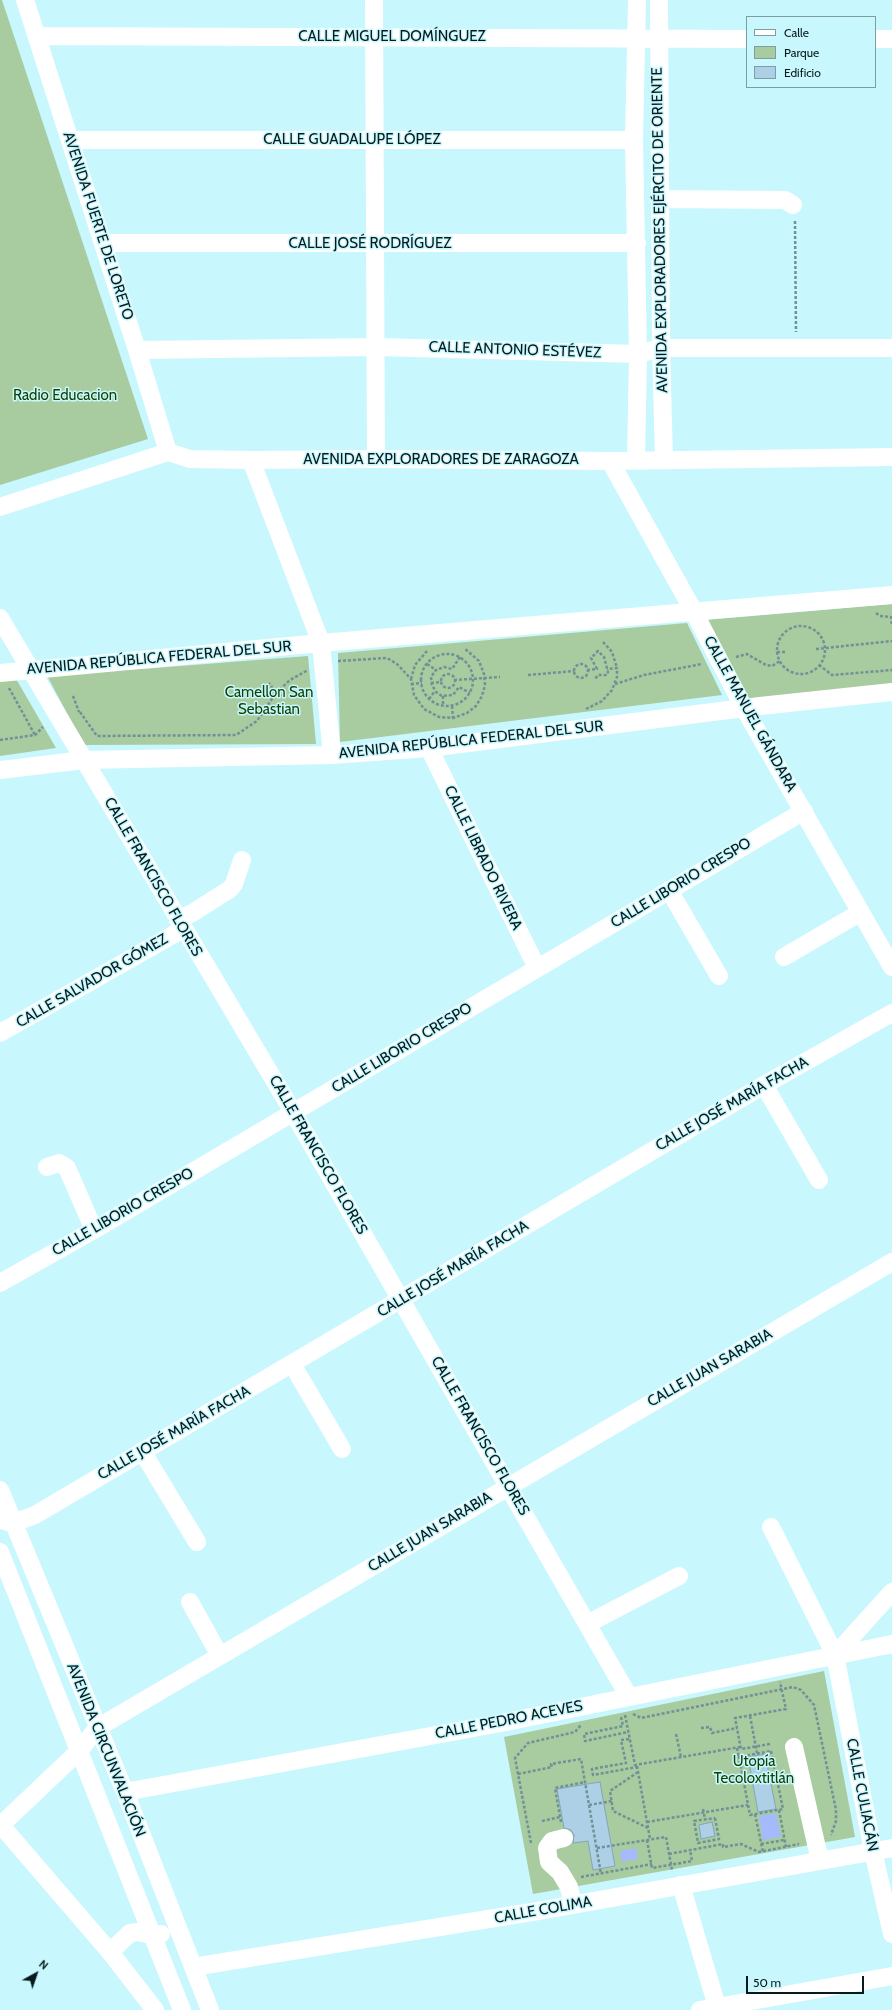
<!DOCTYPE html>
<html>
<head>
<meta charset="utf-8">
<style>
	body { margin:0 }
	#map { position:relative; width:892px; height:2010px; overflow:hidden; background:#c8f7fd; font-family:Cabin,sans-serif }
	canvas { display:block }
	.legend { position:absolute; left:746px; top:16px; width:130px; height:72px; box-sizing:border-box; background:#c8f7fd; border:1px solid #7b9fa3; margin:0; padding:5px 7px; list-style:none; font-size:12px; color:#071a1c }
	.legend li { display:flex; align-items:center; gap:8px; height:20px }
	.legend b { width:20px; border:1px solid #7b9fa3 }
	.north { position:absolute; left:16px; top:1954px; width:40px; height:40px; -webkit-text-stroke:3px #c8f7fd; paint-order:stroke; rotate:40deg; font-size:11px; font-weight:700; line-height:16px; text-align:center; color:#071a1c }
	.north::after { content:''; display:block; margin:auto; width:14px; height:18px; background:#071a1c; clip-path:polygon(50% 0,100% 100%,50% 72%,0 100%) }
	.scale { position:absolute; left:746px; top:1976px; width:118px; height:18px; box-sizing:border-box; border:2px solid #071a1c; border-top:0; padding-left:5px; font-size:12px; line-height:14px; white-space:nowrap; color:#071a1c; -webkit-text-stroke:3px #c8f7fd; paint-order:stroke }
</style>
</head>
<body>
<div id="map">
<canvas width="892" height="2010"></canvas>
<ul class="legend">
<li><b style="height:5px;background:#fff"></b>Calle</li>
<li><b style="height:11px;background:#a8cba0"></b>Parque</li>
<li><b style="height:11px;background:#add0e7"></b>Edificio</li>
</ul>
<div class="north">N</div>
<div class="scale">50 m</div>
</div>
<script>
const ctx = document.querySelector('canvas').getContext('2d');
ctx.lineJoin = 'round';
function fillPath(path, color) { ctx.fillStyle = color; ctx.fill(path, 'evenodd'); }
const toPath = rows => new Path2D(rows.map(r => 'M' + r).join(''));
function stroke(path, color, width, dash) { ctx.strokeStyle = color; ctx.lineWidth = width; ctx.lineCap = dash ? 'butt' : 'round'; ctx.setLineDash(dash || []); ctx.stroke(path); }
function label(font, color, halo, rows, align = 'center') {
  ctx.font = font + ' Cabin,sans-serif'; ctx.lineWidth = 3; ctx.setLineDash([]); ctx.textBaseline = 'middle'; ctx.strokeStyle = halo; ctx.fillStyle = color; for (const [text, x, y, turn = 0] of rows) {
    ctx.save(); ctx.translate(x, y); ctx.rotate((+turn || 0) * Math.PI / 180); ctx.textAlign = isNaN(turn) ? turn : align; if (halo) ctx.strokeText(text, 0, 0); ctx.fillText(text, 0, 0); ctx.restore();
  }
}
fillPath(toPath([
	[0,0,2,0,148,439,0,485],
	[892,604,892,685,744,699,705,620],
	[687,623,722,695,340,742,338,653],
	[308,656,316,744,84,745,45,672,142,669],
	[15,677,56,748,0,756,0,679],
	[824,1671,855,1837,533,1894,504,1737]
]), '#a8cba0');
fillPath(toPath([
	[776,1813,781,1837,763,1840,759,1816],
	[636,1848,638,1859,622,1862,620,1851]
]), '#a4bafc');
const building = toPath([
	[765,1754,776,1809,758,1812,748,1757,765,1754],
	[600,1782,615,1866,593,1870,588,1841,573,1843,574,1835,571,1830,564,1828,557,1789,600,1782],
	[712,1822,715,1836,701,1839,699,1825,712,1822]
]);
fillPath(building, '#add0e7');
stroke(building, '#84a5bc', 1);
stroke(toPath([
	[795,221,796,332],
	[876,613,880,616,891,617,892,625],
	'777 650a24 24 0 1 1 48 0a24 24 0 1 1-48 0Z',
	[603,642,612,652,617,668],
	[816,649,892,641],
	[777,652,786,652],
	'421 680a26 26 0 1 1 52 0a26 26 0 1 1-52 0Z',
	[460,657,452,669,444,667,436,670,431,677,432,685,436,692,442,696,453,695,459,687,470,693],
	[736,657,747,654,766,665,772,666,780,661],
	[338,661,387,658,397,664,411,679,414,695,424,709,439,717,453,718,467,713,476,706,482,696,485,685,484,674,479,661,464,648],
	[427,664,436,670],
	'574 671a7 7 0 1 1 14 0a7 7 0 1 1-14 0Z',
	[819,665,832,675,892,670],
	[587,670,597,669,591,658,598,651,604,657,608,672,607,675,598,675,595,679],
	'441 681a7 7 0 1 1 14 0a7 7 0 1 1-14 0Z',
	[528,675,574,671],
	[411,679,415,665,427,651],
	[454,680,500,677],
	[431,683,441,682],
	[411,684,422,683],
	[615,684,644,675,702,664],
	[9,688,35,735],
	[276,693,290,680,308,670],
	[277,693,285,696],
	[73,696,79,712],
	[443,696,443,706],
	[429,699,435,691],
	[452,706,453,718],
	[265,709,276,693,269,683],
	[586,709,602,701,612,690,617,677,617,668,607,669],
	[80,712,97,736,236,735,257,721,265,709,259,705],
	[0,740,35,735,43,727],
	[633,1714,641,1718,793,1687,801,1690,814,1705,836,1810,836,1821,831,1835],
	[625,1715,635,1765,740,1747],
	[750,1716,757,1753],
	[621,1717,623,1726,584,1734,585,1741,628,1732],
	[701,1728,710,1727,712,1733,737,1728],
	[676,1734,681,1757],
	[629,1739,621,1740,626,1763,592,1769,593,1775,637,1767],
	[770,1744,741,1749,735,1718,786,1709,780,1682],
	[737,1748,739,1757],
	[771,1751,783,1809,750,1815,739,1757,771,1751],
	[637,1766,650,1839],
	[638,1772,610,1791,613,1811,648,1828],
	[518,1774,552,1767,551,1764,581,1759,601,1874],
	[589,1805,612,1801],
	[703,1809,705,1819],
	[779,1810,786,1847],
	[755,1814,763,1852],
	[715,1818,719,1839,698,1843,694,1821,715,1818],
	[542,1821,560,1817],
	[561,1822,555,1788,585,1782],
	[647,1822,748,1805],
	[647,1840,652,1868,692,1861,690,1850],
	[531,1843,515,1758,528,1743,575,1732,581,1725],
	[761,1844,784,1840],
	[597,1848,666,1837,672,1870],
	[669,1854,723,1844,723,1847,741,1844,759,1852,799,1844],
	[581,1877,652,1864]
]), '#709296', 2.5, [3, 2]);
stroke(toPath([
	[25,0,137,350,168,452],
	[374,0,376,459],
	[659,0,661,348,664,460],
	[37,36,747,39],
	[875,39,892,39],
	[70,140,634,140],
	[659,199,785,200,793,205],
	[103,243,637,243],
	[137,350,377,347,638,354,661,348,892,348],
	[636,459,638,354,634,140,637,0],
	[251,460,321,643,332,755],
	[610,461,694,612,744,708,892,967],
	[0,507,168,452,190,459,251,460,376,459,610,461,892,457],
	[0,618,293,1112,629,1697],
	[0,673,321,643,892,595],
	[429,748,537,968],
	[0,770,84,760,332,755,429,748,760,706,892,692],
	[669,890,719,976],
	[178,920,194,912,230,889,234,884,242,860],
	[784,957,861,912],
	[0,1033,183,929],
	[764,1085,819,1180],
	[47,1167,59,1163,67,1168,94,1230],
	[0,1283,94,1230,804,811],
	[292,1364,342,1449],
	[142,1451,197,1542],
	[0,1490,125,1792,210,2010],
	[0,1520,13,1523,35,1515,764,1085,892,1013],
	[771,1527,835,1655,873,1851,892,1934],
	[0,1552,182,2010],
	[190,1602,220,1656],
	[587,1624,679,1576],
	[835,1655,892,1592],
	[794,1747,820,1861],
	[125,1792,501,1723,892,1644],
	[0,1824,110,1952,155,2010],
	[0,1826,80,1750,97,1728,892,1262],
	[564,1838,552,1841,547,1848,549,1862,560,1872,569,1887,573,1905],
	[681,1885,718,2010],
	[110,1952,130,1933,138,1932,151,1935,161,1934],
	[193,1967,538,1911,892,1848],
	[700,2010,892,1976]
]), '#fff', 18);
label('15px', '#071a1c', '#c8f7fd', [
	["CALLE MIGUEL DOMÍNGUEZ",392,37],
	["CALLE GUADALUPE LÓPEZ",352,140],
	["AVENIDA FUERTE DE LORETO",98,226,72],
	["AVENIDA EXPLORADORES EJÉRCITO DE ORIENTE",660,230,-91],
	["CALLE JOSÉ RODRÍGUEZ",370,244],
	["CALLE ANTONIO ESTÉVEZ",515,350,2],
	["AVENIDA EXPLORADORES DE ZARAGOZA",441,460],
	["AVENIDA REPÚBLICA FEDERAL DEL SUR",159,658,-5],
	["CALLE MANUEL GÁNDARA",750,714,61],
	["AVENIDA REPÚBLICA FEDERAL DEL SUR",471,740,-6],
	["CALLE LIBRADO RIVERA",483,858,64],
	["CALLE FRANCISCO FLORES",153,877,60],
	["CALLE LIBORIO CRESPO",681,883,-31],
	["CALLE SALVADOR GÓMEZ",92,981,-30],
	["CALLE LIBORIO CRESPO",402,1048,-31],
	["CALLE JOSÉ MARÍA FACHA",732,1104,-30],
	["CALLE FRANCISCO FLORES",318,1155,60],
	["CALLE LIBORIO CRESPO",123,1212,-30],
	["CALLE JOSÉ MARÍA FACHA",453,1269,-31],
	["CALLE JUAN SARABIA",710,1368,-30],
	["CALLE JOSÉ MARÍA FACHA",174,1433,-30],
	["CALLE FRANCISCO FLORES",480,1436,60],
	["CALLE JUAN SARABIA",430,1532,-31],
	["CALLE PEDRO ACEVES",509,1720,-11],
	["AVENIDA CIRCUNVALACIÓN",106,1750,68],
	["CALLE CULIACÁN",862,1795,79],
	["CALLE COLIMA",543,1910,-10]
]);
label('15px', '#114102', '#c8f7fd', [
	["Radio Educacion",65,396],
	["Camellon San",269,693],
	["Sebastian",269,710],
	["Utopía",754,1762],
	["Tecoloxtitlán",754,1779]
]);
</script>
</body>
</html>
